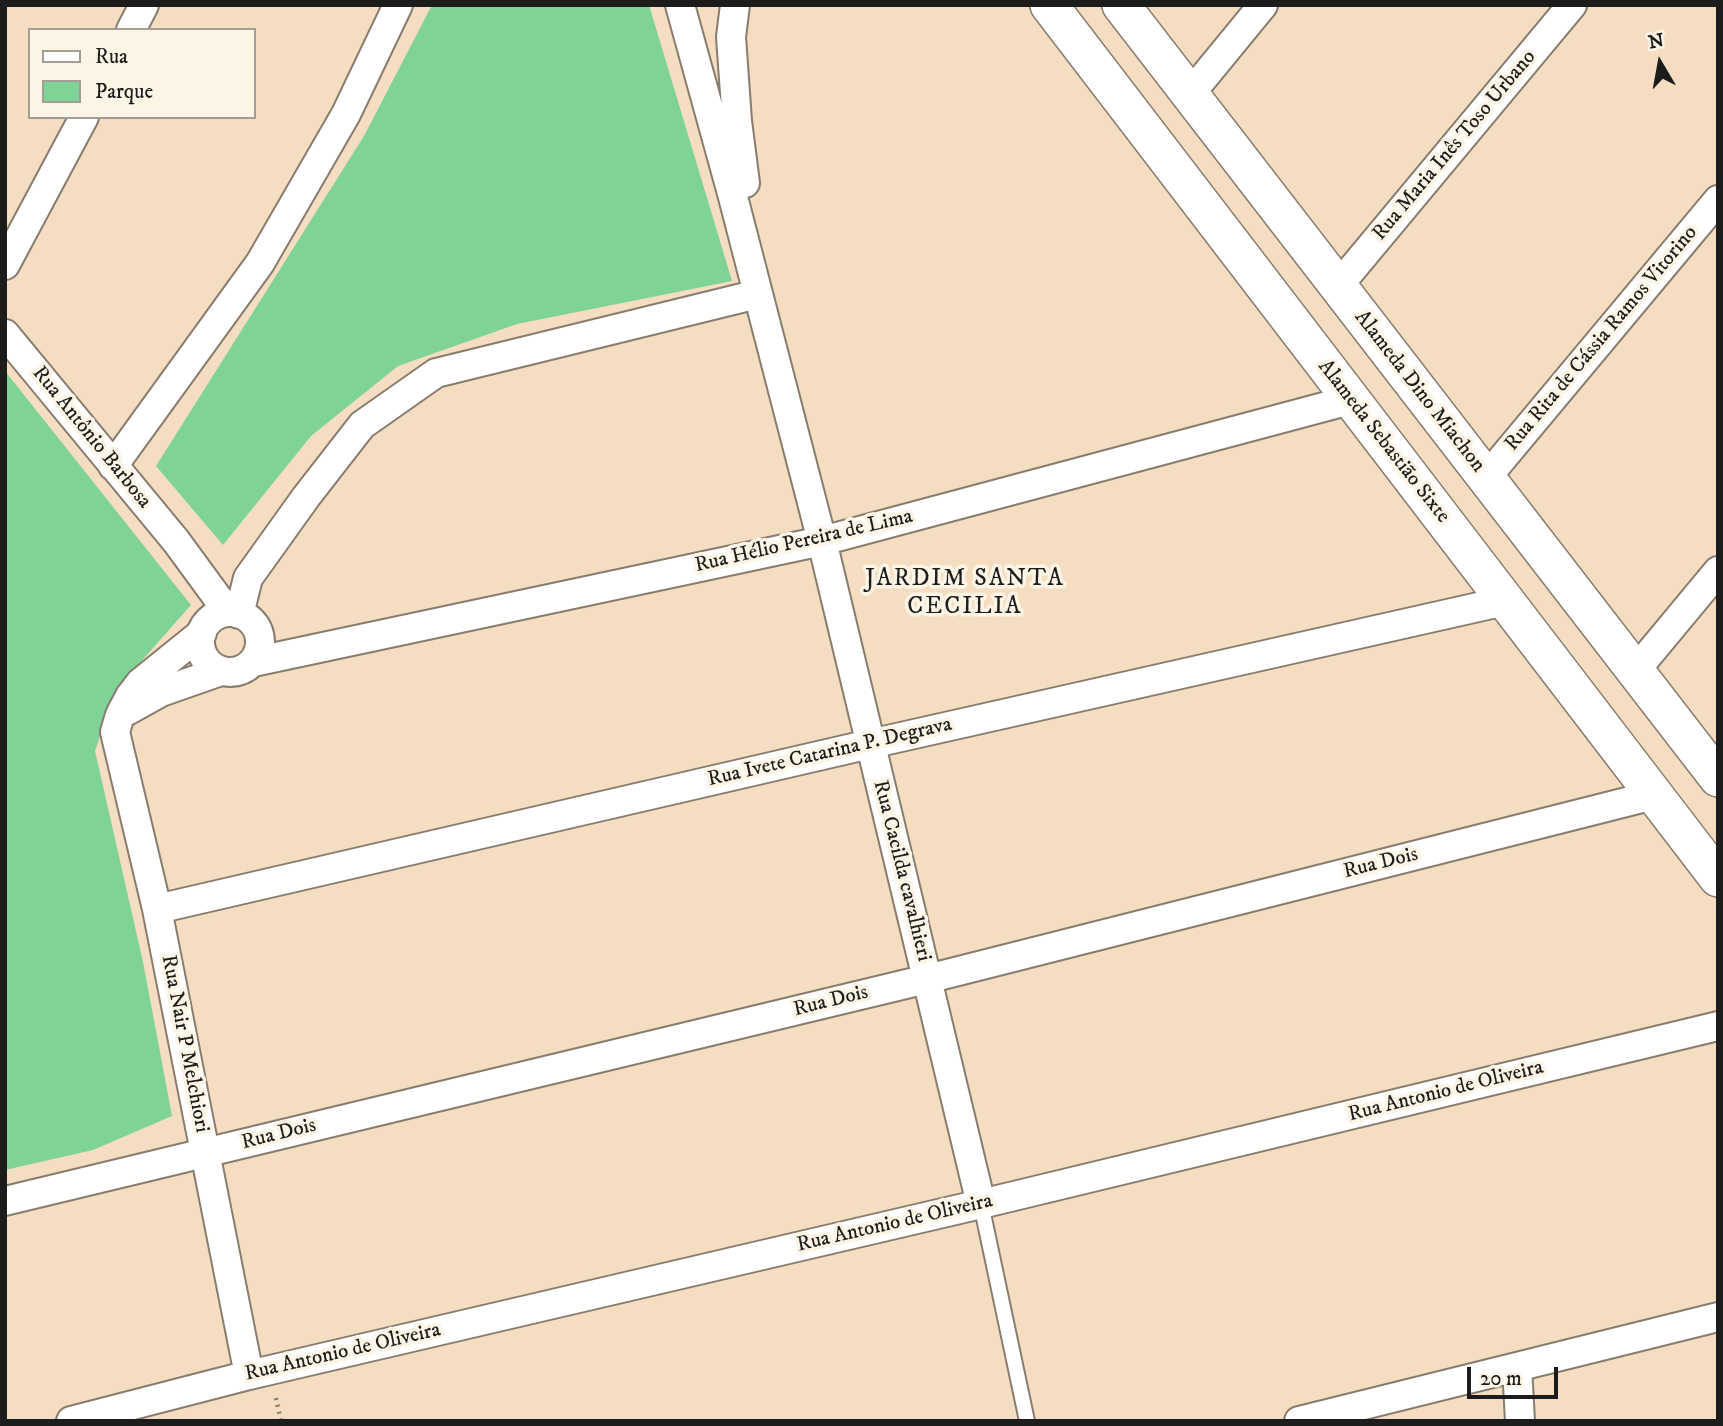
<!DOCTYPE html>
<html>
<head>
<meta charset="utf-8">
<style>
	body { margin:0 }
	#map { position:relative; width:1723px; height:1426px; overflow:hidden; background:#f5ddc2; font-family:"IM FELL DW Pica",serif }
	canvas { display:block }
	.frame { position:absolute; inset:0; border:7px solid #1c1c1c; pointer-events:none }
	.legend { position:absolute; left:28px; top:28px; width:228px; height:91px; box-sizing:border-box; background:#fcf5e5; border:2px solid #a29e95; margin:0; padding:9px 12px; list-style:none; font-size:21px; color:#1c1c1c }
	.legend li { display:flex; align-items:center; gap:14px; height:35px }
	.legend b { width:35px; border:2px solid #a29e95 }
	.north { position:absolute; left:1625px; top:28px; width:70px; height:70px; -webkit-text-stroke:5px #fcf5e5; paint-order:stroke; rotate:350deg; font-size:19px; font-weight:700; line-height:28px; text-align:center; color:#1c1c1c }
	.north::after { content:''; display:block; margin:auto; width:24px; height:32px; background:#1c1c1c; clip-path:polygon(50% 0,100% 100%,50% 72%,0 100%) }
	.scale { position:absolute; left:1467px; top:1367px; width:91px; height:32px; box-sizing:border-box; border:4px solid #1c1c1c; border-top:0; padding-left:9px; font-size:21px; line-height:24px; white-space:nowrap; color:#1c1c1c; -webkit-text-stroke:5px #fcf5e5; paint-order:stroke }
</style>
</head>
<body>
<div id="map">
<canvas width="1723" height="1426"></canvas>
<div class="frame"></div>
<ul class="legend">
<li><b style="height:9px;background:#fff"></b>Rua</li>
<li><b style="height:19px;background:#7fd396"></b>Parque</li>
</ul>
<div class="north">N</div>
<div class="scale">20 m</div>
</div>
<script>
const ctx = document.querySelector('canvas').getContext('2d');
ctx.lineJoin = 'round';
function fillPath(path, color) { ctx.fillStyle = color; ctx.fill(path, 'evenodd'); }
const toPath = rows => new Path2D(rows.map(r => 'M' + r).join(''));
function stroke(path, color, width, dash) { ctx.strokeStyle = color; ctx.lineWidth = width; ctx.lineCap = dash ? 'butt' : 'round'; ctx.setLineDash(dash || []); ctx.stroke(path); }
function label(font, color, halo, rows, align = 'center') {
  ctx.font = font + ' "IM FELL DW Pica",serif'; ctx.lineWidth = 7; ctx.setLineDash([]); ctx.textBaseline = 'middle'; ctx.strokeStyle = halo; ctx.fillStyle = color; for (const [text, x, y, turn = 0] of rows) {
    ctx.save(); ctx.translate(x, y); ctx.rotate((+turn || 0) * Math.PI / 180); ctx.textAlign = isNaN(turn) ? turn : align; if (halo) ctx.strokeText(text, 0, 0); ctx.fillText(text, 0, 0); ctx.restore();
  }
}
fillPath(toPath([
	[432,5,649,5,732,281,517,324,398,366,311,436,223,545,156,466,364,136],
	[5,371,191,605,115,691,95,751,143,962,172,1116,93,1150,5,1170]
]), '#7fd396');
const service = toPath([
	[981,1204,1027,1421]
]);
const minor = toPath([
	[680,5,733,197,822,541,981,1204],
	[735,5,731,37,737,121,745,183],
	[131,30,144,5],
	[1190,94,1263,5],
	[5,265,84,117],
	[1338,286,1572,5],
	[5,334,176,541,228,612],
	[113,466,260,263,346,114,398,5],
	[1486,478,1718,200],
	'200 642a30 30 0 1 1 60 0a30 30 0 1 1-60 0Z',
	[239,614,248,578,306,497,362,425,436,373,758,294],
	[202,633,140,683,130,696,120,715,115,732,157,909,249,1375],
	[253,662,822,541,1350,400],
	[1635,671,1718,571],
	[125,712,161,692,221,671],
	[157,909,870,744,1505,601],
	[5,1201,927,979,1654,795],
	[1517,1367,1520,1421],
	[71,1421,249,1375,981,1204,1718,1026],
	[1299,1421,1718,1317]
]);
const tertiary = toPath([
	[1049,5,1718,878],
	[1121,5,1718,778]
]);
stroke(service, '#887c6f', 18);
stroke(minor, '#887c6f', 32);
stroke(tertiary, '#887c6f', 40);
stroke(toPath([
	[276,1398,281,1421]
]), '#887c6f', 4.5, [2, 5]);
stroke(service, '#fff', 14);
stroke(minor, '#fff', 28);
stroke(tertiary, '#fff', 37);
label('21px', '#1c1c1c', '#fcf5e5', [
	["Rua Maria Inês Toso Urbano",1455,146,-50],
	["Rua Rita de Cássia Ramos Vitorino",1602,339,-50],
	["Alameda Dino Miachon",1419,392,52],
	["Rua Antônio Barbosa",91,438,51],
	["Alameda Sebastião Sixte",1383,442,52],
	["Rua Hélio Pereira de Lima",804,542,-13],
	["Rua Ivete Catarina P. Degrava",830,753,-13],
	["Rua Dois",1381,864,-14],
	["Rua Cacilda cavalhieri",901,871,76],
	["Rua Dois",831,1002,-14],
	["Rua Nair P Melchiori",184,1044,79],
	["Rua Antonio de Oliveira",1446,1092,-14],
	["Rua Dois",279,1135,-14],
	["Rua Antonio de Oliveira",895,1224,-13],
	["Rua Antonio de Oliveira",343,1353,-13]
]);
ctx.letterSpacing = '2px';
label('24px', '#1c1c1c', '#fcf5e5', [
	["JARDIM SANTA",965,580],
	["CECILIA",965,608]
]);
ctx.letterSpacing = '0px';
</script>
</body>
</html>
